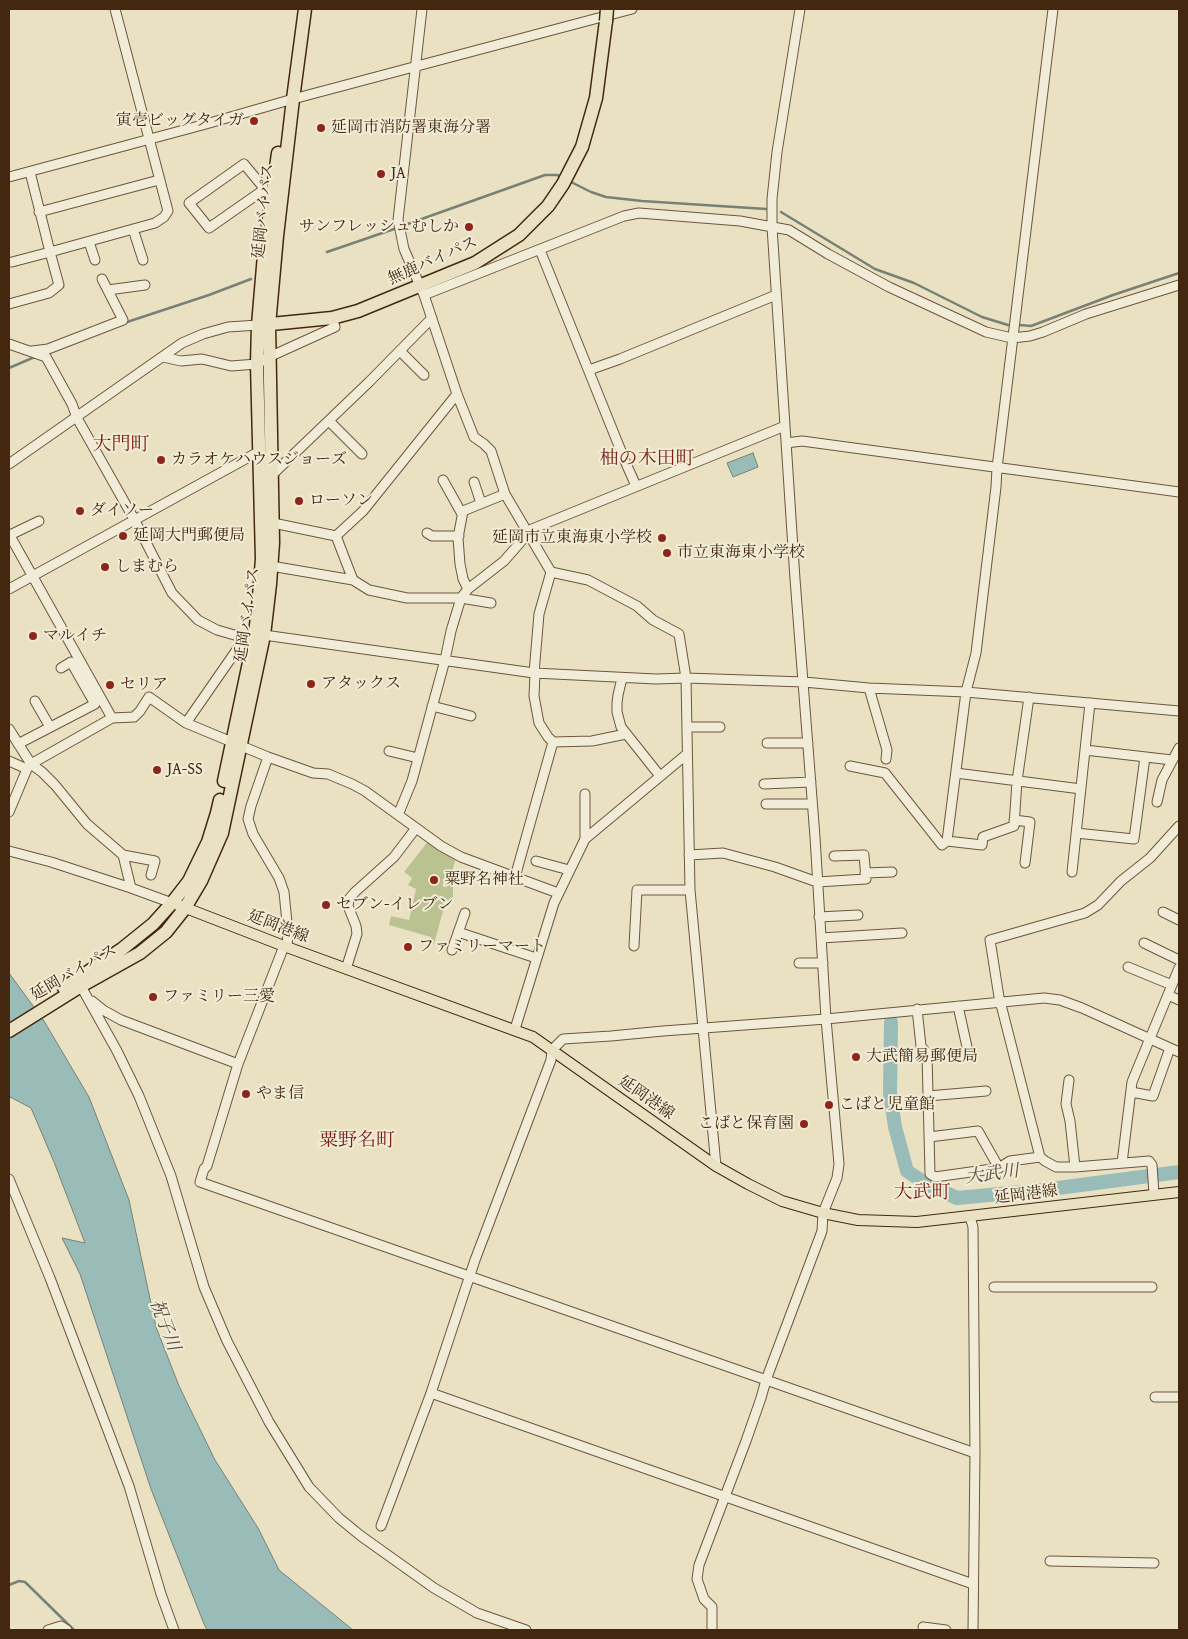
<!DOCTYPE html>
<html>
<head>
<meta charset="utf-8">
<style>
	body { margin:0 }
	#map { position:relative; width:1188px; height:1639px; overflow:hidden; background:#eae1c3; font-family:"Gentium Book Plus",serif }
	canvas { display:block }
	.frame { position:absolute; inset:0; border:10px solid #43280f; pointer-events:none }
</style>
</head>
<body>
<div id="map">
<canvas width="1188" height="1639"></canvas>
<div class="frame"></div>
</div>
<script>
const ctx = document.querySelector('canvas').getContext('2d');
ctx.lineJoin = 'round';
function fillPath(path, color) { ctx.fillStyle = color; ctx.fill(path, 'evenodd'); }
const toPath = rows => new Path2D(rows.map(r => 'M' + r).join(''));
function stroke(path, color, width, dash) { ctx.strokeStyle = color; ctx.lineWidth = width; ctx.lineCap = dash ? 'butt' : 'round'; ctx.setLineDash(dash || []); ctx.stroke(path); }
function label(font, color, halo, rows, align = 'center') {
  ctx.font = font + ' "Gentium Book Plus","Noto Serif JP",serif'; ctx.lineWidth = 4; ctx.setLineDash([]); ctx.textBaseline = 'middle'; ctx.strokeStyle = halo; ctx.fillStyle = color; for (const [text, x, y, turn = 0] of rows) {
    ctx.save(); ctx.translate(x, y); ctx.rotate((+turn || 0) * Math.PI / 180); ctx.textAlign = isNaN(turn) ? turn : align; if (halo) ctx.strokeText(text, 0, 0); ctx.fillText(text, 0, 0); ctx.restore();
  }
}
fillPath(toPath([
	[429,840,456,857,453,868,453,900,446,900,434,944,431,943,431,937,389,925,391,916,409,920,416,889,408,885,412,878,404,872]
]), '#bac292');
const water = toPath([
	[753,453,758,467,733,477,727,463,753,453],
	[9,973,44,1021,89,1097,129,1200,156,1327,179,1386,215,1460,258,1528,279,1570,353,1630,207,1630,204,1624,151,1489,80,1274,62,1238,85,1243,54,1162,31,1108,10,1097,9,1095,9,973]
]);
fillPath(water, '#99bcb9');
stroke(water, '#778175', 1);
stroke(toPath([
	[569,181,591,192,606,197,642,201,766,209],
	[781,212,875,269,914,283,982,317,1008,325],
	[402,226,545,175,557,175,562,177],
	[327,252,397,228],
	[124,323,209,295,251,279],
	[1020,325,1031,326,1113,295,1179,273],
	[9,368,37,356],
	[9,1585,19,1581,25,1582,74,1630]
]), '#778175', 2.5);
stroke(toPath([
	[891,1022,890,1093,895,1127,907,1171,928,1185,957,1198,1043,1190,1179,1172]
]), '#99bcb9', 14);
const minor = toPath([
	[422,9,398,220,404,249,424,295,457,394,474,437,484,444,491,451,505,494,551,572,588,580,637,606,653,620,679,634,686,678,690,890,716,1166],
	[9,177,206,124,293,99,632,9],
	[262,191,209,228,189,203,244,164,263,187,262,191,272,194],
	[39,212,159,180],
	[133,229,143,260],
	[89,242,95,260],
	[540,250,625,461,636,486],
	[12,262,50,252,30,172],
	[108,290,145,285],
	[424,295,624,216,639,213,740,221,789,230,828,254,889,287,986,332,1012,338,1030,336,1043,332,1086,314,1179,285],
	[9,304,49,293,59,285,50,252,155,223,164,217,168,211,115,9],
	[9,344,46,357,72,404,77,418,134,519,172,593,198,620,217,630,245,638,255,634,264,635,534,673,656,679,686,678,804,682,869,688,966,692,1179,711],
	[32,351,48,349,123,320,102,279],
	[400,351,424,375],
	[163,357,181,361,202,359,231,366,257,364,269,357,335,327,332,318],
	[589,370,620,359,776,295],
	[329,421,362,454],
	[786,443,802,441,1179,492],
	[9,464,182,343,203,334,228,327,258,325],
	[272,475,369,382,432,318],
	[443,480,462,514],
	[474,482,481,503],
	[273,523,336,536,353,580,369,590,407,598,461,598,491,603],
	[427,533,432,536,459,536],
	[9,534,112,718],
	[10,535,39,521],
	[336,536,363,511,457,394],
	[271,566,353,580],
	[9,589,260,451],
	[468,589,463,579,460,564,458,538,463,511,505,494],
	[534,673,539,614,551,572],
	[535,674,534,696,539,723,548,737,553,742,592,741,626,734],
	[622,678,618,695,617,703,617,712,621,727,660,776],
	[869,688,887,750,886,759],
	[35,701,50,727],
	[432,706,471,716],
	[186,723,245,638],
	[687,727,720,727],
	[9,729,31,764,42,772,55,785,87,824,123,855,131,888,172,903],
	[767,743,808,743],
	[18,744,95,704,71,662,61,668],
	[1085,750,1172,760],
	[389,751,418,758],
	[268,757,251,806,248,819,253,834,279,878,284,892,288,933,287,947],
	[9,761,27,769,31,764,112,718,134,717,140,711,149,697,186,723,268,757,313,773,328,774,352,784,365,791,441,846,461,857,558,893],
	[850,766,885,773,942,845,947,841,982,845,983,837,1014,826,1017,781,1029,697],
	[956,773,1081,789],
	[764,784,811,782],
	[1157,802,1162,780,1179,748],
	[766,804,812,804],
	[9,812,27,769],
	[398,815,412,781,445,660,451,631,461,598,468,589,504,561,532,529,785,426],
	[1014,820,1030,822,1025,863],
	[1076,833,1134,839,1145,757],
	[585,839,585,794],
	[947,841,966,692,976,653,996,487,997,468,1053,9],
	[9,851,51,862,131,888],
	[123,855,155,861,151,875],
	[689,855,723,853,775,867,817,882,866,879,864,855,834,856],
	[536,861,569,870],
	[1072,872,1090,703],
	[865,873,892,872],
	[515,877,553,742],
	[1163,912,1179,920],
	[819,917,858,915],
	[458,932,536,958],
	[821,938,902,933],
	[1144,943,1179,960],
	[284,946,238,1064,207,1166,204,1169,200,1182,975,1453],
	[634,946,637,890,690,890],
	[452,950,465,913],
	[799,963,823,963],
	[1128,967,1172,985],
	[346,969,357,934,356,926,348,906,349,899,355,892,394,857,416,828],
	[78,981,117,1051,139,1096,171,1176,204,1287,227,1341,269,1422,309,1487,339,1518,361,1536,434,1588,477,1613,526,1630],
	[1168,995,1179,1000],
	[92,1001,103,1010,121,1020,238,1064],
	[958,1006,967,1047],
	[917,1009,921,1046,927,1054,930,1174,935,1177,999,1168,1010,1161,1040,1157],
	[515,1029,554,903,585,839,687,754],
	[1069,1080,1066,1104,1070,1121,1075,1167],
	[1131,1092,1153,1096,1170,1048],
	[928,1096,986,1091],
	[929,1137,978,1131,999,1168],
	[1122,1163,1132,1082,1179,968],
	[9,1179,50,1278,129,1486,161,1594,174,1630],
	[1154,1194,1152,1165,1149,1161,1075,1167,1056,1167,1045,1161,1040,1157,999,997,990,940,1085,913,1098,905,1121,881,1150,858,1179,826],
	[970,1217,973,1227,975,1453,973,1630],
	[994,1287,1152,1287],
	[431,1393,973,1584],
	[1155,1397,1179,1397],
	[381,1526,431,1393,475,1260,551,1060,552,1050,563,1039,611,1036,663,1031,826,1019,1044,998,1060,1000,1082,1008,1179,1052],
	[1050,1561,1154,1563],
	[923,1627,946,1630],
	[48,1630,61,1626,67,1630],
	[712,1630,712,1607,704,1599,697,1579,699,1565,746,1441,761,1398,766,1380,822,1231,823,1213,837,1178,839,1164,826,1019,815,837,795,579,772,227,772,199,777,152,800,9]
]);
const major = toPath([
	[178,905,284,946,533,1037,716,1166,748,1184,782,1201,823,1213,858,1220,917,1222,1179,1192]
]);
const highway = toPath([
	[261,325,332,318,358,311,475,263,519,235,548,206,563,184,582,147,596,98,606,21],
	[224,781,255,634,258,608,262,559,257,364,258,325,264,255,278,153],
	[64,988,122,949,153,924,172,903,189,881,208,842,217,813,220,800],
	[9,1031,81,986,140,953,166,932,185,908,201,881,222,833,264,635,270,584,273,543,269,325,277,236,293,99,305,9]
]);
stroke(minor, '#6d563c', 11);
stroke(major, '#43280f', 12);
stroke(highway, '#43280f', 15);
stroke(minor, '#f1ecd8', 9);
stroke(major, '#eae1c3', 10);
stroke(highway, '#eae1c3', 12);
const highwayBridge = toPath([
	[606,21,607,9]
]);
stroke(highwayBridge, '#43280f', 15, []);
stroke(highwayBridge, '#eae1c3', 12);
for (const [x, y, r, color] of [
	[254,121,5,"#8f2418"],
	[321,128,5,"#8f2418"],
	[381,174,5,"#8f2418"],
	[469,227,5,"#8f2418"],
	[161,460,5,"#8f2418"],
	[299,501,5,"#8f2418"],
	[80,511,5,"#8f2418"],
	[123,536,5,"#8f2418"],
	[662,538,5,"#8f2418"],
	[667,553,5,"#8f2418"],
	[105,567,5,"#8f2418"],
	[33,636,5,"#8f2418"],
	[311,684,5,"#8f2418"],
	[110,685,5,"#8f2418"],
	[157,770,5,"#8f2418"],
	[434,880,5,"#8f2418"],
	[326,905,5,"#8f2418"],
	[408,947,5,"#8f2418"],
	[153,997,5,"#8f2418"],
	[856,1057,5,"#8f2418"],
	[246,1094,5,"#8f2418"],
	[829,1105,5,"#8f2418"],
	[804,1124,5,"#8f2418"]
]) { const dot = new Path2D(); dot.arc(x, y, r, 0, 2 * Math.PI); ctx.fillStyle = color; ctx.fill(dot); stroke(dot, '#f1ecd8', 2); }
label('16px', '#43280f', '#f1ecd8', [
	["寅壱ビッグタイガ",244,121,"right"],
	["延岡市消防署東海分署",331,128],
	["JA",391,174],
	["サンフレッシュむしか",459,227,"right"],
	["カラオケハウスジョーズ",171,460],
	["ローソン",309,501],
	["ダイソー",90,511],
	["延岡大門郵便局",133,536],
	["延岡市立東海東小学校",652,538,"right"],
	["市立東海東小学校",677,553],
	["しまむら",115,567],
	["マルイチ",43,636],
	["アタックス",321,684],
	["セリア",120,685],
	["JA-SS",167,770],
	["粟野名神社",444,880],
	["セブン-イレブン",336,905],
	["ファミリーマート",418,947],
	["ファミリー三愛",163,997],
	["大武簡易郵便局",866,1057],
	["やま信",256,1094],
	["こばと児童館",839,1105],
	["こばと保育園",794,1124,"right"]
], 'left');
label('16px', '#43280f', '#f1ecd8', [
	["延岡バイパス",264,211,-84],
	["無鹿バイパス",433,261,-24],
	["延岡バイパス",248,615,-82],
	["延岡港線",278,927,21],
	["延岡バイパス",74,973,-30],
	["延岡港線",646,1098,35],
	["延岡港線",1026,1195,-7]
]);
label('italic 18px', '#584d3a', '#f1ecd8', [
	["大武川",992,1175,-7],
	["祝子川",164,1325,69]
]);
label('19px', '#7a1f14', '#f1ecd8', [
	["大門町",121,445],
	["柚の木田町",647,459],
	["粟野名町",357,1141],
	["大武町",922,1193]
]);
</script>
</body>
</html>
